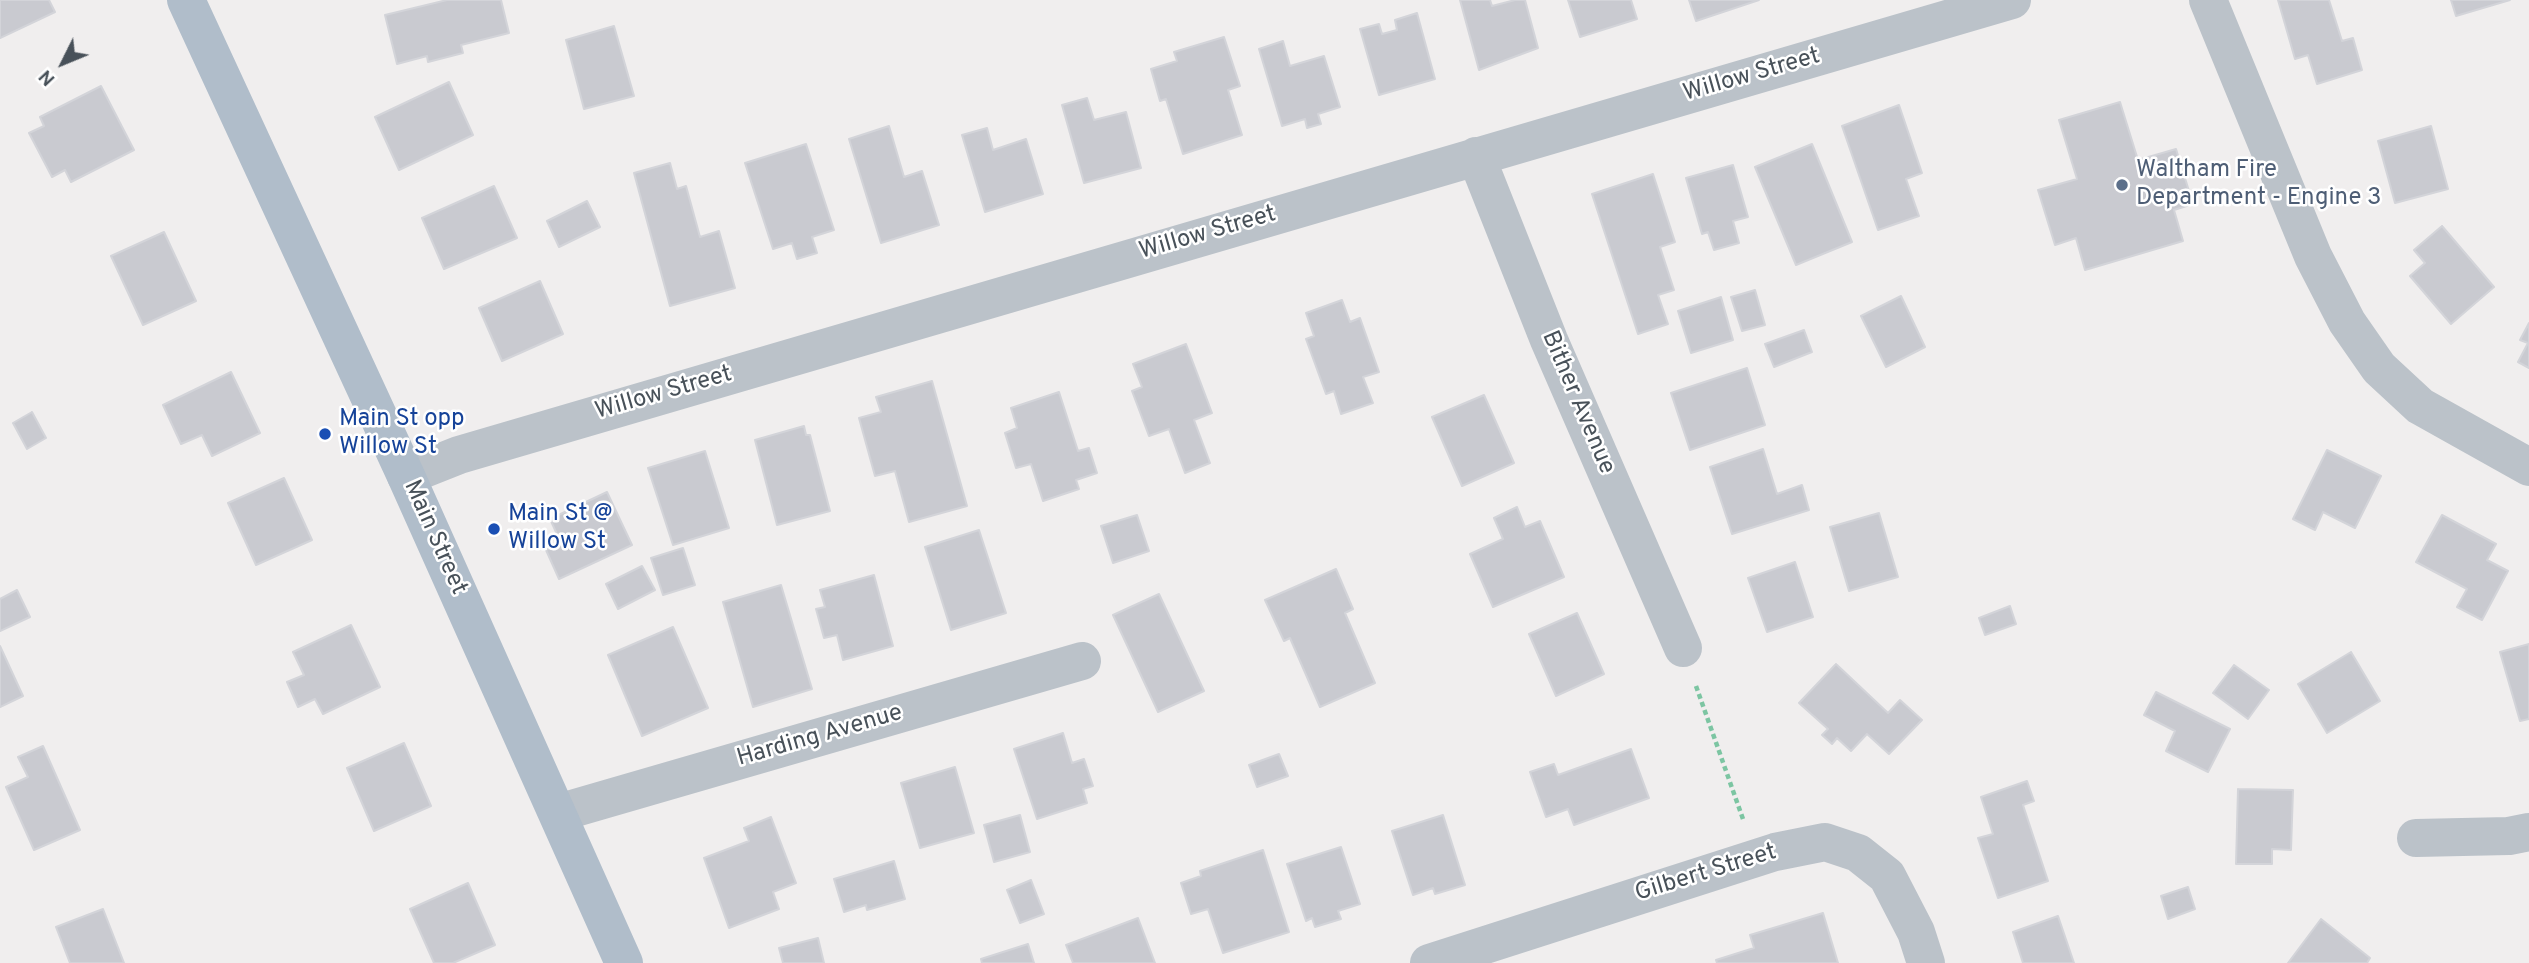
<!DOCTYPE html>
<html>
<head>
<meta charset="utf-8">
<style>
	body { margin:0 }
	#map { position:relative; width:2529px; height:963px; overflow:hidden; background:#f0eeee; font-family:Overpass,sans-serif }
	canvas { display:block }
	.north { position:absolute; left:28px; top:28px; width:70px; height:70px; -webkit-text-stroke:5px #fff; paint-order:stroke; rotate:227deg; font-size:19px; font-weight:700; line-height:28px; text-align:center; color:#485159 }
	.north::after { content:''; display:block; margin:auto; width:24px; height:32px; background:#485159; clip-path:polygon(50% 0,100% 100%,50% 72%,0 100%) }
</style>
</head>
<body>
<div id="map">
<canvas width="2529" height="963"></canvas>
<div class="north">N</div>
</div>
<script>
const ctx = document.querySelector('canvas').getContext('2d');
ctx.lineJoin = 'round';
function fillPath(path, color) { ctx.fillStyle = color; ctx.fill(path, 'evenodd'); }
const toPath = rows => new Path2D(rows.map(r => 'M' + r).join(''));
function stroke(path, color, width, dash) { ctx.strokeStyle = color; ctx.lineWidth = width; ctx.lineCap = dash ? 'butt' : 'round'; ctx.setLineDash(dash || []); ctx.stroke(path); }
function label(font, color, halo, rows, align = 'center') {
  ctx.font = font + ' Overpass,sans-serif'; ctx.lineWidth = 5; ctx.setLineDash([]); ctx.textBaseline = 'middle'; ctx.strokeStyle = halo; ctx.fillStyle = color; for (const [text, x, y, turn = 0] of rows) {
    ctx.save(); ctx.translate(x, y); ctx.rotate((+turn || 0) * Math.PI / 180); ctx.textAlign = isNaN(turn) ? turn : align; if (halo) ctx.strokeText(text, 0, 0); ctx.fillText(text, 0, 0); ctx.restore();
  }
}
const building = toPath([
	[0,0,49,0,55,12,0,38,0,0],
	[447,0,501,0,509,33,461,45,463,53,428,62,427,56,397,64,385,15,447,0],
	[1460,0,1490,0,1492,6,1515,0,1525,0,1538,48,1479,70,1460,0],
	[1568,0,1631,0,1637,19,1580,37,1568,0],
	[1689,0,1759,0,1696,21,1689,0],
	[2278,0,2329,0,2342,41,2353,38,2362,70,2317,84,2308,55,2295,59,2278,0],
	[2451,0,2510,0,2456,16,2451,0],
	[1417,13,1435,79,1379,95,1360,29,1379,24,1382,34,1397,30,1395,20,1417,13],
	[614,26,634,96,584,109,566,40,614,26],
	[1224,37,1240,86,1228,90,1242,135,1183,154,1166,99,1160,101,1151,69,1177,61,1174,52,1224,37],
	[1283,41,1290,66,1324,56,1340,107,1318,114,1321,124,1307,128,1305,119,1282,126,1259,49,1283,41],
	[449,82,473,135,399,170,375,117,449,82],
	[101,86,134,150,71,182,65,170,52,177,29,133,44,126,40,117,101,86],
	[1087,98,1094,120,1126,112,1141,168,1084,183,1062,105,1087,98],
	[2120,102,2138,160,2176,149,2193,204,2174,210,2183,241,2085,270,2076,238,2055,245,2038,190,2077,179,2059,120,2120,102],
	[1899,105,1922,173,1906,179,1919,216,1878,230,1842,126,1899,105],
	[889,126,904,177,922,171,939,225,881,243,849,139,889,126],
	[2431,126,2448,189,2395,203,2378,141,2431,126],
	[987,128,993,150,1026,139,1043,194,985,212,962,135,987,128],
	[806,144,834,230,812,237,817,253,797,259,792,243,773,249,745,163,806,144],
	[1812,144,1852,242,1796,265,1755,167,1812,144],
	[670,163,677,189,686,186,700,237,719,231,735,288,670,306,634,173,670,163],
	[1733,165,1748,217,1733,221,1739,243,1714,250,1708,232,1702,234,1686,178,1733,165],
	[1653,174,1675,242,1660,247,1674,290,1658,295,1668,324,1638,334,1592,194,1653,174],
	[494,186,517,238,444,269,422,218,494,186],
	[587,201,600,227,559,247,547,221,587,201],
	[2442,226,2494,287,2451,324,2410,276,2425,263,2414,250,2442,226],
	[164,232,196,301,143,325,111,256,164,232],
	[540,281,563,334,502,361,479,308,540,281],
	[1755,290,1765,325,1742,331,1731,297,1755,290],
	[1901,296,1925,347,1886,367,1861,316,1901,296],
	[1721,297,1733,340,1691,353,1678,311,1721,297],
	[1342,300,1350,322,1360,318,1379,372,1363,377,1373,403,1341,414,1334,391,1326,394,1306,339,1314,336,1306,313,1342,300],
	[2529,323,2529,368,2518,362,2528,343,2520,340,2529,323],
	[1804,330,1812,352,1774,367,1765,344,1804,330],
	[1186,344,1212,413,1194,420,1210,463,1185,473,1169,429,1149,436,1132,391,1142,387,1133,364,1186,344],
	[1747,368,1765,425,1690,450,1671,393,1747,368],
	[231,372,260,433,212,456,202,435,181,444,163,405,231,372],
	[932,381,967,506,909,522,895,471,875,476,859,418,881,412,876,397,932,381],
	[1059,392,1078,451,1089,448,1097,473,1076,480,1079,489,1043,501,1031,464,1016,468,1005,433,1017,428,1011,408,1059,392],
	[1484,395,1514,463,1462,486,1432,417,1484,395],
	[32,412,46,438,27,449,13,423,32,412],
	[804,426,806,435,810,435,830,511,777,525,755,440,804,426],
	[1763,449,1777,494,1802,485,1809,510,1732,534,1710,467,1763,449],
	[2327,450,2381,476,2355,528,2323,512,2315,530,2293,519,2327,450],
	[705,451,729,528,673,545,648,468,705,451],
	[284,478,312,540,256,565,228,503,284,478],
	[607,492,632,545,559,579,546,550,561,543,550,519,607,492],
	[1517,507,1525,527,1540,521,1564,577,1493,607,1470,554,1503,539,1494,518,1517,507],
	[1879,513,1898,577,1849,591,1830,527,1879,513],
	[1137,515,1149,551,1113,563,1101,526,1137,515],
	[2442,515,2496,544,2487,560,2508,571,2482,620,2457,607,2467,589,2416,562,2442,515],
	[979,530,1006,613,951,630,925,547,979,530],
	[683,548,695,585,663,595,651,558,683,548],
	[1795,562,1813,617,1767,632,1748,578,1795,562],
	[642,566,655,590,618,609,606,584,642,566],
	[1336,569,1353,609,1345,613,1375,683,1320,707,1290,638,1284,641,1265,600,1336,569],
	[874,575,893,646,843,660,837,635,824,638,816,609,825,607,820,590,874,575],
	[781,585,812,689,753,707,723,602,781,585],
	[17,590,30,617,0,631,0,599,17,590],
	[1159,594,1204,691,1158,712,1113,615,1159,594],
	[2010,606,2016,624,1985,635,1979,618,2010,606],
	[1577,613,1604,674,1556,696,1529,634,1577,613],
	[351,625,380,687,323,714,315,699,298,707,287,682,304,675,293,652,351,625],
	[673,627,708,708,642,736,608,655,673,627],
	[2529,644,2529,719,2520,721,2500,652,2529,644],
	[0,646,23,696,0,707,0,646],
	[2351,652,2380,701,2327,733,2298,684,2351,652],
	[1836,664,1888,713,1900,700,1922,720,1889,754,1867,734,1851,751,1837,738,1832,744,1822,735,1828,729,1799,703,1836,664],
	[2234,665,2269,690,2248,719,2213,693,2234,665],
	[2156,692,2230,729,2208,772,2166,751,2175,731,2144,715,2156,692],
	[1063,733,1072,763,1084,759,1093,786,1083,789,1087,803,1037,819,1014,749,1063,733],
	[404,743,431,806,374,831,347,768,404,743],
	[43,746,80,830,34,850,6,787,28,777,18,757,43,746],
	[1631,749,1649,798,1574,825,1568,809,1546,817,1530,772,1554,764,1558,775,1631,749],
	[1279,754,1288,776,1257,787,1249,765,1279,754],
	[955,767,974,833,920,848,901,783,955,767],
	[2027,781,2034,801,2023,805,2048,881,1998,898,1978,838,1993,834,1981,797,2027,781],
	[2238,789,2293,790,2291,850,2272,849,2272,864,2236,864,2238,789],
	[1020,815,1030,852,994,862,984,825,1020,815],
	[1443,815,1465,885,1435,894,1433,888,1413,895,1392,831,1443,815],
	[771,817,796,883,773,892,779,909,729,928,704,858,749,841,744,828,771,817],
	[1341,847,1360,904,1338,911,1341,919,1315,927,1312,918,1306,921,1287,864,1341,847],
	[1263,850,1289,932,1223,953,1208,909,1191,914,1181,883,1201,876,1200,871,1263,850],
	[894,861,905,899,867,910,866,905,844,912,834,879,894,861],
	[1031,880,1044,914,1020,923,1007,890,1031,880],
	[468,883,495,945,453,963,434,963,410,909,468,883],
	[2188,887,2195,909,2168,919,2161,896,2188,887],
	[103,909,124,963,70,963,56,927,103,909],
	[1823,913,1838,963,1717,963,1716,960,1754,948,1750,935,1823,913],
	[2058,916,2074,963,2023,963,2013,932,2058,916],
	[1138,918,1155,963,1073,963,1066,945,1138,918],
	[2321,919,2370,958,2367,963,2288,963,2321,919],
	[818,938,824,963,783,963,779,948,818,938],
	[1028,944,1034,963,982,963,981,959,1028,944]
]);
fillPath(building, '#c9cad0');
stroke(building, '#d3d4d9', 2);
stroke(toPath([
	[1696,686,1743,819]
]), '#7cc5a2', 4.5, [5, 3.5]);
stroke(toPath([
	[2208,0,2313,256,2347,322,2379,368,2420,406,2529,467],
	[1476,156,1549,340,1683,648],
	[406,476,459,455,2012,0],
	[558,813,1082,661],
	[2416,838,2509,836,2529,832],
	[1429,963,1775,852,1825,842,1858,853,1887,876,1916,932,1926,963]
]), '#bbc2c9', 38);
stroke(toPath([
	[186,0,406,476,624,963]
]), '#b0bdca', 38);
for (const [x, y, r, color] of [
	[2122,185,7,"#5c6f8a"],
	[325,434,7,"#1a4fb4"],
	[494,529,7,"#1a4fb4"]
]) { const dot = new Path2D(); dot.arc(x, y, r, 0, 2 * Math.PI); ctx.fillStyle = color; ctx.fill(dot); stroke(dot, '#fff', 2.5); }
label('24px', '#485159', '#fff', [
	["Willow Street",1752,76,-16],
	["Willow Street",1208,234,-16],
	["Willow Street",664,394,-16],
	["Bither Avenue",1577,403,67],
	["Main Street",434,538,66],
	["Harding Avenue",820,737,-16],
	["Gilbert Street",1706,874,-17]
]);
label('24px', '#4e5e75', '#fff', [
	["Waltham Fire",2136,171],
	["Department - Engine 3",2136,199]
], 'left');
label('24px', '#164399', '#fff', [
	["Main St opp",339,420],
	["Willow St",339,448],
	["Main St @",508,515],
	["Willow St",508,543]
], 'left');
</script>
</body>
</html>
